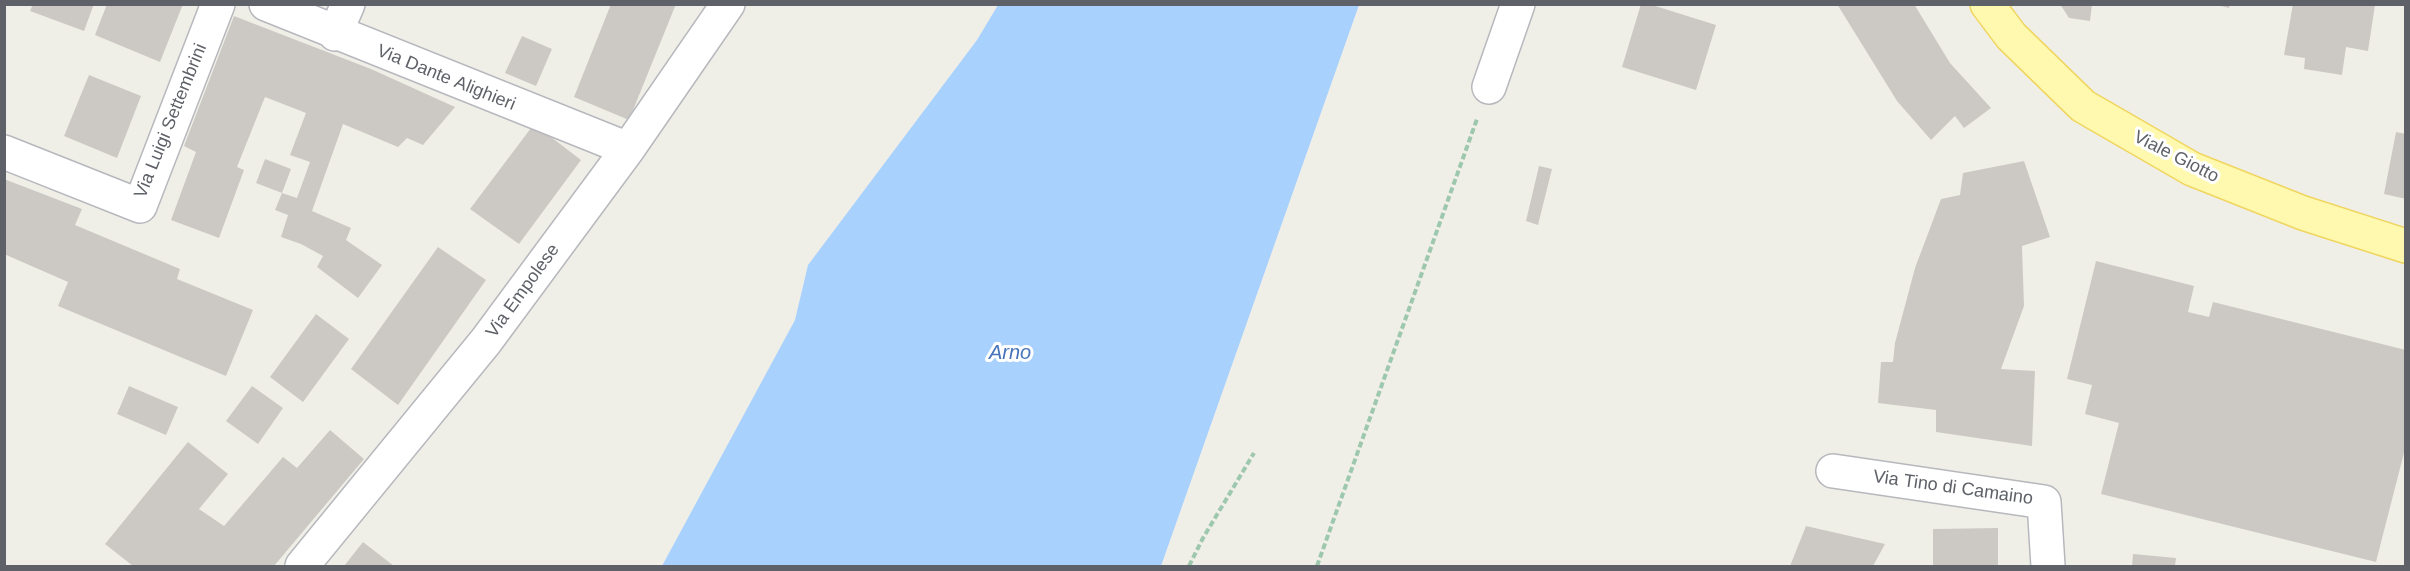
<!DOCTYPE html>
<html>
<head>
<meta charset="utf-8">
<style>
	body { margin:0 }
	#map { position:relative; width:2410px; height:571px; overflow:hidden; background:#f0efe7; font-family:Arial,sans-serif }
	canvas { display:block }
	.frame { position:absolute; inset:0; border:6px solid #5e6167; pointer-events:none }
</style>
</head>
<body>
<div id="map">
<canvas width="2410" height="571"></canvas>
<div class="frame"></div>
</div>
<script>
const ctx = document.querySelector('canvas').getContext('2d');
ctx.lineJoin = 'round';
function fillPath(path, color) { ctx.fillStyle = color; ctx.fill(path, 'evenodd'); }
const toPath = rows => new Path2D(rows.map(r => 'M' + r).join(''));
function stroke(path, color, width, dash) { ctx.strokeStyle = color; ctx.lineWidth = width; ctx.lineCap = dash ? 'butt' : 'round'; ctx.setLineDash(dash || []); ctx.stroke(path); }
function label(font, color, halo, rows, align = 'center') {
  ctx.font = font + ' Arial,sans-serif'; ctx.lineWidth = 6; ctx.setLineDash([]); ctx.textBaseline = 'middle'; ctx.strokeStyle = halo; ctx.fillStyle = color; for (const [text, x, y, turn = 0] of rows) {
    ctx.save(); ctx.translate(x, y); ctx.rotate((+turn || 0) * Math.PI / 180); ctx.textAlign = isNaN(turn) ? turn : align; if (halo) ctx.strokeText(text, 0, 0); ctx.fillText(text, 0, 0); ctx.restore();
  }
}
fillPath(toPath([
	[998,5,1359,5,1161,566,662,566,795,320,808,265,977,40]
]), '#a9d1fe');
fillPath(toPath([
	[33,4,94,4,84,31,30,11],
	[107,4,183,4,160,62,95,35],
	[611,4,676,4,629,120,574,97],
	[1641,4,1649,4,1716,25,1696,90,1622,67],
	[1837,4,1914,4,1950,63,1991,108,1964,128,1955,116,1931,140,1897,101],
	[2060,4,2092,4,2090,21,2069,18],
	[2213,4,2230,4,2229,8],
	[2293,4,2375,5,2368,51,2346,47,2342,75,2304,69,2305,58,2284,55],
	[234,16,371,69,455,107,423,145,407,138,398,147,343,124,312,211,351,228,346,240,382,265,358,298,317,267,323,256,301,244,281,237,288,215,275,210,282,193,297,198,310,162,290,155,306,113,265,97,237,167,244,170,219,238,171,220,196,152,184,146],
	[522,36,552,49,536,86,505,73],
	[89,75,141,96,117,158,64,136],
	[534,124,581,160,519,244,470,209],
	[2396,132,2406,134,2406,199,2384,194],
	[265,159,291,169,282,193,256,183],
	[2024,161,2050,237,2022,246,2024,306,2001,369,2035,371,2032,446,1936,432,1936,410,1878,403,1881,362,1893,362,1895,343,1915,268,1941,199,1960,195,1963,173],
	[1539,166,1552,169,1538,225,1526,221],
	[4,179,82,209,75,225,180,269,177,279,253,310,226,376,58,306,68,282,4,254],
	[438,247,486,280,398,405,351,369],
	[2096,261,2194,286,2188,312,2209,317,2213,302,2406,350,2406,445,2376,562,2101,494,2119,423,2085,414,2092,385,2067,379],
	[316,314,349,339,303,402,270,377],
	[129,386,178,407,166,435,117,414],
	[252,386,283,408,258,444,226,421],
	[330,430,364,459,274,566,133,566,105,544,188,442,228,474,199,509,224,526,283,457,297,468],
	[1806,526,1885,544,1873,566,1790,566],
	[1998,528,1998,566,1933,566,1933,529],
	[363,542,394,566,344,566],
	[2133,554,2176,558,2175,566,2132,566]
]), '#ccc9c4');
const street = toPath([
	[266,4,628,149],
	[335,34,348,4],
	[1489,87,1518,4],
	[4,152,140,206,218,4],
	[1833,471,2044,502,2048,566],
	[302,566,486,341,628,149,728,4]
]);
const primary = toPath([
	[1987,4,2011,36,2083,106,2192,169,2303,213,2406,246]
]);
stroke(street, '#b7b8bd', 36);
stroke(primary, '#f0d560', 36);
stroke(toPath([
	[1189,566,1203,538,1254,453],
	[1317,566,1477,119]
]), '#9dc8ae', 4, [6, 3]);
stroke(street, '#fff', 33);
stroke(primary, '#fef9ae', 33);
label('18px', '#5e6167', '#fff', [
	["Via Dante Alighieri",446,78,22],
	["Via Luigi Settembrini",171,121,-68],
	["Viale Giotto",2176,157,27],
	["Via Empolese",523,291,-54],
	["Via Tino di Camaino",1953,488,8]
]);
label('italic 20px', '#4774ba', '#fff', [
	["Arno",1010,353]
]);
</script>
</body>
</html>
